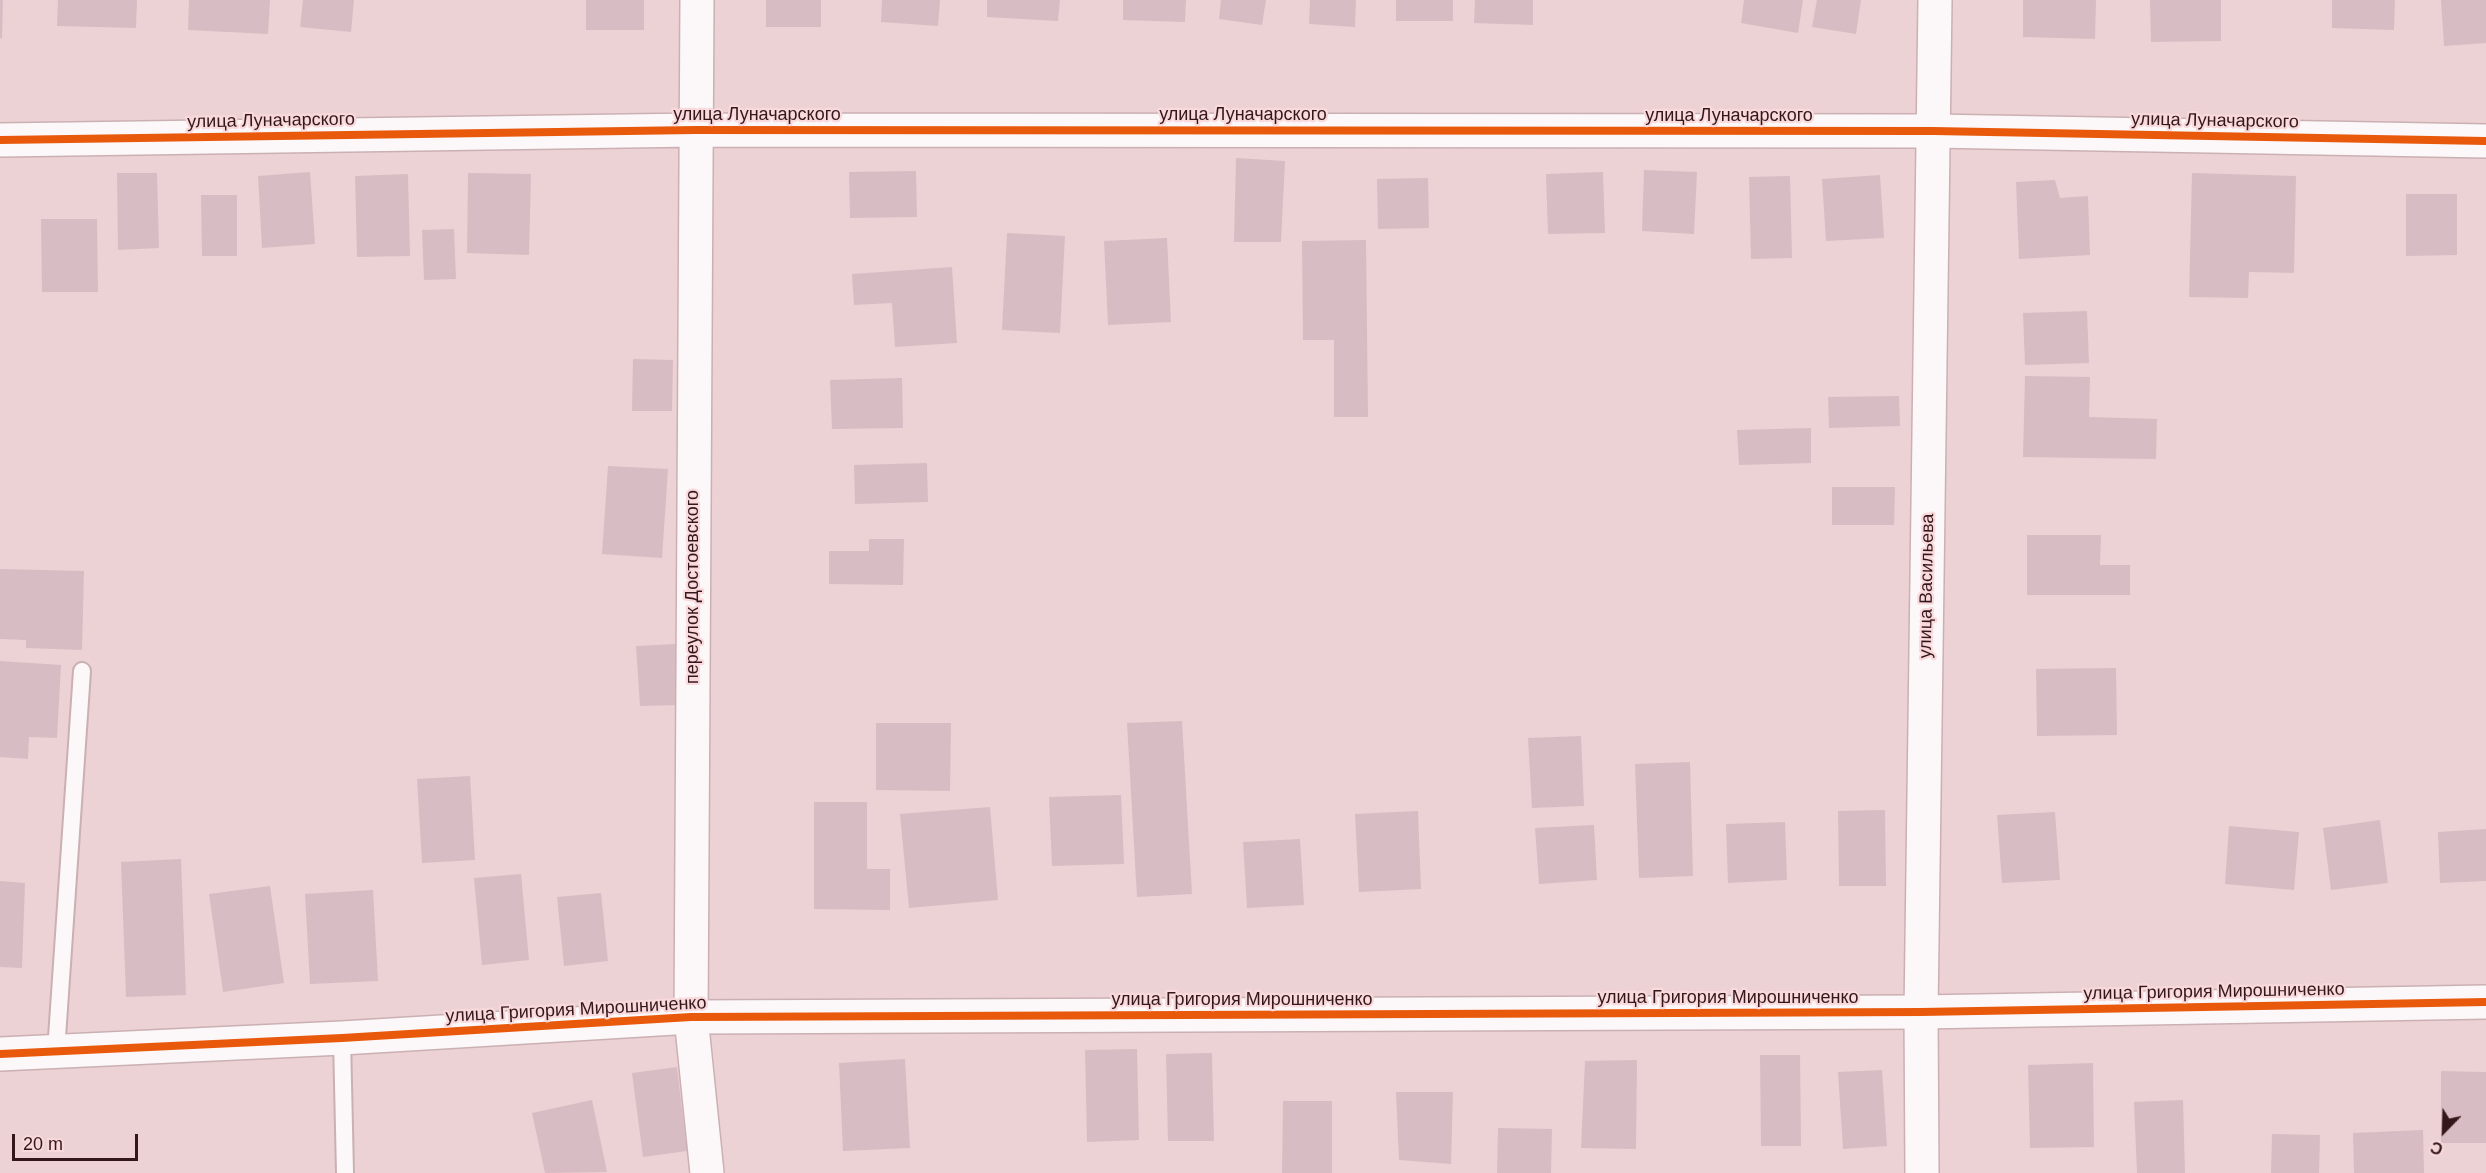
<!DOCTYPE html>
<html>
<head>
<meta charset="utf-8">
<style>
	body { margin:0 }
	#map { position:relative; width:2486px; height:1173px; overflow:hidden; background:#ecd2d4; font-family:Arial,sans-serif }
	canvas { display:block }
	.north { position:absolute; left:2414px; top:1101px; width:60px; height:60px; -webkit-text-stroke:4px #f9d9db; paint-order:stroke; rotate:203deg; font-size:16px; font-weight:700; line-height:24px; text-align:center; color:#33171b }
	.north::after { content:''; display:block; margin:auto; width:21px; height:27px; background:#33171b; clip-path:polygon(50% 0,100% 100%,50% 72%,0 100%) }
	.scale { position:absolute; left:12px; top:1134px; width:126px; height:27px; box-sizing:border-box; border:3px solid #33171b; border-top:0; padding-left:8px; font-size:18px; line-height:21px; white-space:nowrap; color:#33171b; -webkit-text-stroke:4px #f9d9db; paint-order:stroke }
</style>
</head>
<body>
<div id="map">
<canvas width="2486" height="1173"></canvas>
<div class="north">С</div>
<div class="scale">20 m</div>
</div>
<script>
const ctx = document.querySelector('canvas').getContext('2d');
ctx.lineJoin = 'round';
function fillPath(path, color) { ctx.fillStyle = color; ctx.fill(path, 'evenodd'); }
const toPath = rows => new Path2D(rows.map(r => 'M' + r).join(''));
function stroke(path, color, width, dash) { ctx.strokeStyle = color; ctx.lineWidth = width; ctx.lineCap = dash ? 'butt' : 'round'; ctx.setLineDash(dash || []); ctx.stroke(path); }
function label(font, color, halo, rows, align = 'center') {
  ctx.font = font + ' Arial,sans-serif'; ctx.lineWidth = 4.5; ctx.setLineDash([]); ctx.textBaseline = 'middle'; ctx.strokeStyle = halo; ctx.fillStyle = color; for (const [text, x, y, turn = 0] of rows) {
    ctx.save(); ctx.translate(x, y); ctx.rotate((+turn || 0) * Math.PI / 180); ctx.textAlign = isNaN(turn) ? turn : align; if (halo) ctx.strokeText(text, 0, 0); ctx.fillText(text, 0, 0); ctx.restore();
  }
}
fillPath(toPath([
	[0,0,3,0,2,39,0,38],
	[58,0,137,0,136,28,57,26],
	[189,0,270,0,268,34,188,30],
	[303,0,354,0,351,32,300,27],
	[586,0,644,0,644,30,586,30],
	[766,0,821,0,821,27,766,27],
	[882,0,940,0,938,26,881,22],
	[987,0,1060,0,1058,21,987,17],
	[1123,0,1186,0,1185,22,1123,20],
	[1221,0,1266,0,1262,25,1219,19],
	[1310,0,1356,0,1355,27,1309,24],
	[1396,0,1453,0,1453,21,1396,21],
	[1475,0,1533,0,1533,25,1474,23],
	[1744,0,1803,0,1798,33,1741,23],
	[1817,0,1861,0,1856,34,1812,27],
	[2023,0,2096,0,2095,39,2023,37],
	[2150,0,2221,0,2221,41,2151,42],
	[2332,0,2395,0,2394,30,2332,28],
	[2441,0,2486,0,2486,43,2444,46],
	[1236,158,1285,161,1281,242,1234,242],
	[1644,170,1697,172,1694,234,1642,231],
	[916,171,917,217,850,218,849,172],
	[310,172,315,244,262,248,258,176],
	[1603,172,1605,233,1548,234,1546,174],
	[117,173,157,173,159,248,118,250],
	[468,173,531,174,529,255,467,253],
	[2192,173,2296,176,2294,273,2249,272,2248,298,2189,297],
	[408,174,410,256,357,257,355,176],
	[1880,175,1884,238,1826,241,1822,179],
	[1790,176,1792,258,1751,259,1749,177],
	[1428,178,1429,228,1378,229,1377,179],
	[2055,180,2060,198,2088,196,2090,255,2019,259,2016,182],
	[2406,194,2457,194,2457,255,2406,256],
	[201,195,237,195,237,256,202,256],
	[41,219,97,219,98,292,42,292],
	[454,229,456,279,424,280,422,230],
	[1007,233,1065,236,1060,333,1002,330],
	[1167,238,1171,322,1108,325,1104,241],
	[1366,240,1368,417,1334,417,1334,340,1303,340,1302,241],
	[952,267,957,343,895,347,892,303,854,305,852,274],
	[2087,311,2089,363,2025,365,2023,313],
	[633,359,673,360,672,411,632,411],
	[2025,376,2090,377,2089,417,2157,419,2156,459,2023,457],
	[902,378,903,428,832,429,830,380],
	[1899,396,1900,426,1829,428,1828,397],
	[1811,428,1811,463,1739,465,1737,430],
	[927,463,928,502,855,504,854,465],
	[608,466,668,469,662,558,602,554],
	[1832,487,1895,487,1894,525,1832,525],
	[2027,535,2101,535,2100,565,2130,565,2130,595,2027,595],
	[869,539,904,539,903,585,829,584,829,551,869,551],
	[0,569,84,571,82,650,26,648,26,640,0,639],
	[677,644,680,705,640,706,636,646],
	[0,661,61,665,57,738,29,737,28,759,0,757],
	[2116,668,2117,735,2037,736,2036,669],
	[1182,721,1192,894,1137,897,1127,723],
	[876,723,951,723,950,791,876,790],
	[1581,736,1584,806,1532,808,1528,738],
	[1690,762,1693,876,1639,878,1635,764],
	[470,776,475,860,422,863,417,779],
	[1121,795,1124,864,1052,866,1049,797],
	[814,802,867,802,867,869,890,869,890,910,814,909],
	[990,807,998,900,909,908,900,814],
	[1885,810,1886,886,1839,886,1838,811],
	[1418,811,1421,889,1359,892,1355,814],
	[2055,812,2060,880,2002,883,1997,815],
	[2380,820,2388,883,2331,890,2323,828],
	[1785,822,1787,880,1728,883,1726,824],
	[1594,825,1597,880,1539,884,1535,828],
	[2229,826,2299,832,2294,890,2225,884],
	[2486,829,2486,881,2440,883,2438,832],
	[1300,839,1304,905,1247,908,1243,842],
	[181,859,186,995,126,997,121,862],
	[521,874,529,960,482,965,474,878],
	[0,881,25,883,22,968,0,967],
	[270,886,284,983,223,992,209,894],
	[373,890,378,981,310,984,305,894],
	[601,893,608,961,564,966,557,897],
	[1137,1049,1139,1140,1087,1142,1085,1050],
	[1212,1053,1214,1141,1168,1141,1166,1054],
	[1760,1055,1800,1055,1801,1146,1761,1146],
	[905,1059,910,1148,843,1151,839,1063],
	[1637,1060,1636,1149,1581,1148,1585,1061],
	[2093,1063,2094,1147,2030,1148,2028,1065],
	[677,1067,687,1151,643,1157,632,1073],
	[1882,1070,1887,1146,1843,1149,1838,1072],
	[2441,1071,2486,1072,2486,1143,2441,1143],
	[1396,1092,1453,1092,1451,1164,1399,1160],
	[592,1100,607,1172,545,1173,532,1113],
	[2183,1100,2185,1173,2137,1173,2134,1102],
	[1283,1101,1332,1101,1332,1173,1282,1173],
	[1498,1128,1552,1129,1551,1173,1497,1173],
	[2423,1130,2424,1173,2354,1173,2353,1133],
	[2272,1134,2320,1135,2319,1173,2271,1173]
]), '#d8bcc3');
const service = toPath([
	[342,1038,345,1173],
	[56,1052,82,671]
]);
const minor = toPath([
	[697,0,691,1017,707,1173],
	[0,140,696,130,1933,131,2486,141],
	[0,1054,342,1038,691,1017,1921,1012,2486,1002]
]);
const tertiary = toPath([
	[1922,1173,1921,1012,1935,0]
]);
stroke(service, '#cab0b3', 20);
stroke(minor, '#cab0b3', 36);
stroke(tertiary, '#cab0b3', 36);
stroke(service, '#fcf8f9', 16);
stroke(minor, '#fcf8f9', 33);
stroke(tertiary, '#fcf8f9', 33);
stroke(toPath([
	[0,140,696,130,1933,131,2486,141],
	[0,1054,342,1038,691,1017,1921,1012,2486,1002]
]), '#e8590c', 8);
label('18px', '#33171b', '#f9d9db', [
	["улица Луначарского",757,115],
	["улица Луначарского",1243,115],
	["улица Луначарского",1729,116],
	["улица Луначарского",271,121,-1],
	["улица Луначарского",2215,121,1],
	["улица Васильева",1927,586,-89],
	["переулок Достоевского",693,587,-90],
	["улица Григория Мирошниченко",2214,992,-1],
	["улица Григория Мирошниченко",1728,998],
	["улица Григория Мирошниченко",1242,1000],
	["улица Григория Мирошниченко",576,1010,-3]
]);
</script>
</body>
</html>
